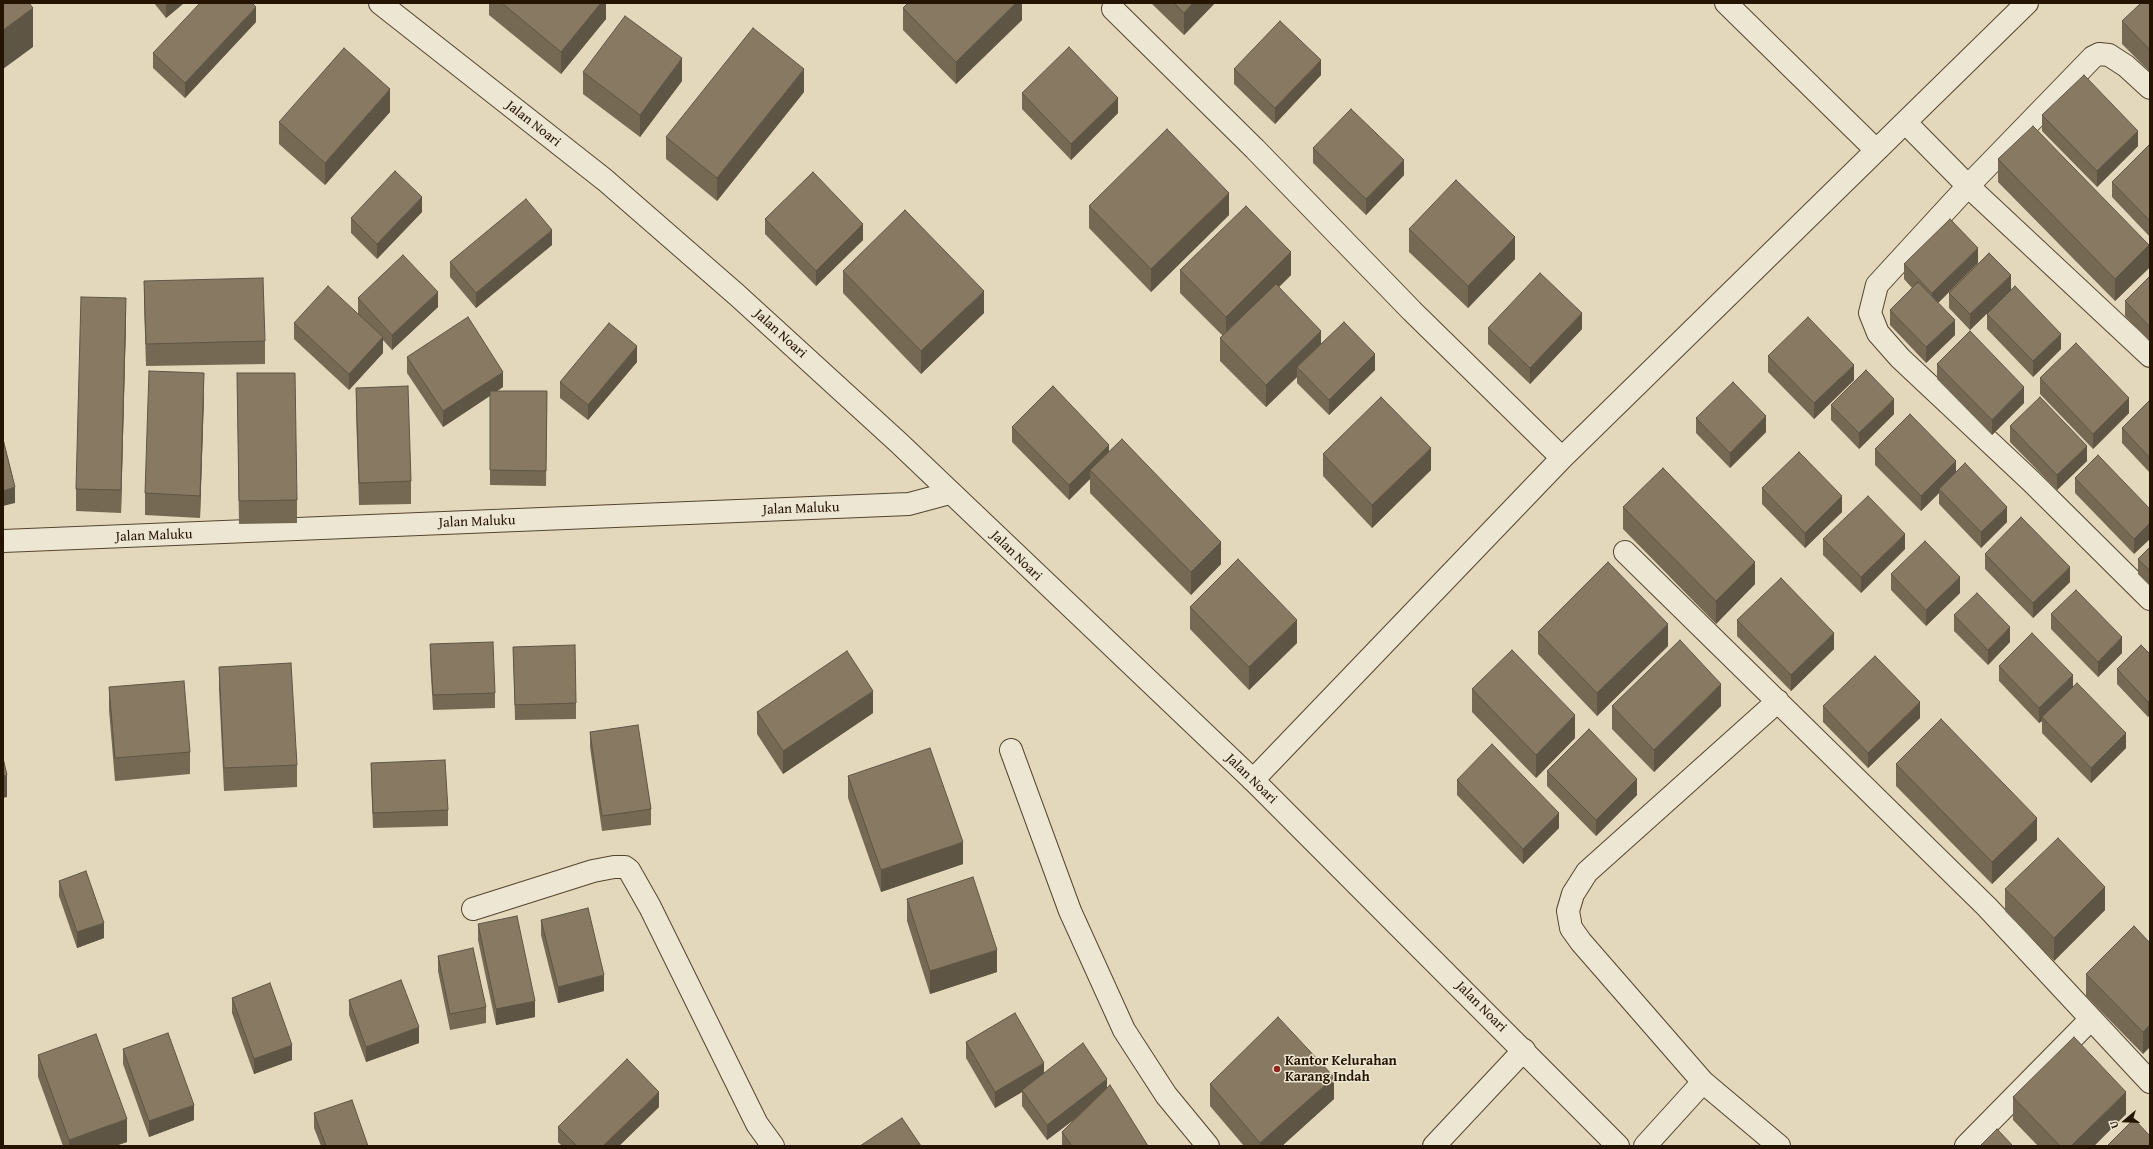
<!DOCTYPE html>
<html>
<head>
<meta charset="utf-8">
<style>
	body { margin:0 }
	#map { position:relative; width:2153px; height:1149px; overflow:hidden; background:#e3d8bc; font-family:"Gentium Book Plus",serif }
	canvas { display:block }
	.frame { position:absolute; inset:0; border:4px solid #251400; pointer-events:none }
	.north { position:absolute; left:2105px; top:1101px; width:40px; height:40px; -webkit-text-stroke:3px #ede6d3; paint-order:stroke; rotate:251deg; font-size:11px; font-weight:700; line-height:16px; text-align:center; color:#251400 }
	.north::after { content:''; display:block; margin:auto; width:14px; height:18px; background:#251400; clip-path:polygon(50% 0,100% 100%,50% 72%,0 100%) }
</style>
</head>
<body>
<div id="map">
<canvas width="2153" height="1149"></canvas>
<div class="frame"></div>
<div class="north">U</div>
</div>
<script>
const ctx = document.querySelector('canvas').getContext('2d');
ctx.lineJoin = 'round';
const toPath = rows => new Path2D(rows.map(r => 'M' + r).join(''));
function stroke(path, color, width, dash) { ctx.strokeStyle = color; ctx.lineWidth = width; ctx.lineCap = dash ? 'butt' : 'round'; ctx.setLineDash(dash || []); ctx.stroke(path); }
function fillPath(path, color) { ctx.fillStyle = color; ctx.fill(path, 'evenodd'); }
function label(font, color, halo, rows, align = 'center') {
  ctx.font = font + ' "Gentium Book Plus",serif'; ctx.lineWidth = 3; ctx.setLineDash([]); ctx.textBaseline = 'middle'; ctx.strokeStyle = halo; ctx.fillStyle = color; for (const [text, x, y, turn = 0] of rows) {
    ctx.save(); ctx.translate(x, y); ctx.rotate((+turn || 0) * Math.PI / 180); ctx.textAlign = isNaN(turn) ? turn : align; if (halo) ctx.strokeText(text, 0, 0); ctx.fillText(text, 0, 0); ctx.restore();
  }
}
const minor = toPath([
	[1726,3,1876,150],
	[1113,9,1255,149,1412,311,1562,458],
	[2150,88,2126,66,2109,55,2099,54,2093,57,1968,186,1877,285,1870,313,1878,333,1900,358,2031,481,2150,599],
	[1906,123,1968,186,2150,356],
	[3,541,909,504,950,493],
	[1625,552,1987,907,2150,1082],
	[1778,701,1587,872,1573,894,1568,911,1571,928,1581,942,1703,1082,1779,1146],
	[1011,750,1070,911,1124,1030,1166,1095,1208,1146],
	[1253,780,1562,458,2027,3],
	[473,909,593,871,614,867,625,867,629,870,650,907,757,1124,773,1146],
	[1434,1146,1524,1050],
	[1645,1146,1703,1082],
	[1966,1146,2090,1020]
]);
const tertiary = toPath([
	[380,3,605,180,737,295,899,443,1253,780,1618,1146]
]);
stroke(minor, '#54452f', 24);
stroke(tertiary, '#54452f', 24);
stroke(minor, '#ede6d3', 22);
stroke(tertiary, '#ede6d3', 22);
fillPath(toPath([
	[154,3,184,3,166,18],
	[489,3,606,3,606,19,561,74,489,15],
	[1022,3,1022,20,956,84,903,30,903,8],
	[1151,3,1215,3,1184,35],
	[2150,3,2150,72,2122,44,2122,21],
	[256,22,185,98,153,68,153,53],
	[1234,69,1321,75,1275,124,1234,84],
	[583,72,682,81,640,137,583,94],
	[804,92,717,201,666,159,666,137],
	[1022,93,1118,113,1071,160,1022,109],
	[390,112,325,185,279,144,279,122],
	[2042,115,2138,146,2097,187,2042,131],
	[2150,144,2150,237,2112,197,2112,182],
	[1313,148,1404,175,1366,215,1313,163],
	[1998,159,2149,268,2115,301,1998,182],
	[1089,206,1229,215,1151,292,1089,228],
	[422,212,377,259,351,233,351,218],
	[765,219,863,240,816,286,765,234],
	[1409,229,1515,259,1468,308,1409,252],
	[552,245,476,308,450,277,450,262],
	[1978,263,1938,303,1955,335,1926,363,1890,325,1890,310,1912,288,1904,279,1904,264],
	[1180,270,1291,275,1279,287,1321,344,1375,370,1329,415,1297,383,1297,377,1266,407,1220,361,1220,338,1223,336,1180,293],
	[843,271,984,313,921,374,843,293],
	[2150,276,2150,342,2125,316,2125,301],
	[144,281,265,341,265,364,146,366,144,303],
	[2011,290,2061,349,2033,377,1987,329,1987,314,2005,296,1970,330,1949,308,1949,293],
	[358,298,438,307,392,350,383,340,383,353,349,390,294,339,294,323,358,314],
	[126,320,121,513,76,511,76,489],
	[1488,328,1582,329,1530,384,1488,344],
	[1768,356,1854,380,1814,419,1768,372],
	[407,357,503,387,497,391,547,391,546,486,490,485,490,396,443,427,407,373],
	[637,362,588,420,560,398,560,382],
	[1937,364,2024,403,1992,435,1937,379],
	[237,373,297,500,297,523,239,524],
	[2040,378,2129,413,2093,449,2040,394],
	[356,388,411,481,411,504,359,505,356,411],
	[204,395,200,518,145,515,145,493],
	[2150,400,2150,473,2122,443,2122,428],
	[1831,405,1894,414,1859,449,1831,420],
	[1696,418,1766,432,1730,468,1696,433],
	[2010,426,2087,461,2057,490,2010,442],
	[1012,427,1109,451,1221,564,1191,595,1090,493,1090,479,1069,500,1012,442],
	[1875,449,1956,472,2007,522,1981,548,1939,504,1939,493,1921,511,1875,465],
	[1323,454,1431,470,1372,528,1323,476],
	[2075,478,2150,509,2134,554,2075,493],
	[1762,488,1842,512,1805,548,1762,504],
	[1623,507,1755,584,1716,624,1623,529],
	[1823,539,1905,549,1861,593,1823,555],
	[2150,547,2150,586,2138,574,2138,559],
	[1985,554,2070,582,2033,618,1985,569],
	[1891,574,1960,593,1926,626,1891,590],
	[1190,607,1297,643,1249,690,1190,629],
	[2051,614,2122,653,2098,677,2051,629],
	[1954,615,2010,642,1988,665,1954,631],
	[1737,620,1834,649,1791,691,1737,636],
	[1538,632,1668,646,1597,716,1538,654],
	[430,644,495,693,495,708,433,710,430,660],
	[513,647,576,703,576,719,515,720],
	[2150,654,2148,717,2117,684,2117,669],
	[1999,666,2073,687,2126,748,2091,783,2042,733,2042,721,2039,723,1999,681],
	[219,667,297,765,297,787,224,791,219,689],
	[109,687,190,752,190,774,115,781,109,710],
	[1472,689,1575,738,1536,778,1472,712],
	[1612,706,1721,706,1654,772,1612,729],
	[1823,706,1920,718,1868,768,1823,722],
	[757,712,873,713,783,774,757,734],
	[590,732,651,809,651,825,602,831,590,747],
	[371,763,448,810,448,826,373,828,371,778],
	[1896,764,2037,840,1992,884,1896,786],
	[1547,771,1637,795,1596,836,1547,786],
	[848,776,963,864,881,892,848,798],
	[1457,780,1559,828,1523,864,1457,795],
	[59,881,104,938,77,948,59,896],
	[2005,889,2105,910,2054,961,2005,911],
	[907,899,997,972,930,994,907,921],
	[541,920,604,991,558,1003,541,935],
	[478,924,535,1017,496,1025,478,940],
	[2150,943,2143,1054,2086,996,2086,974],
	[438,956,486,1007,486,1023,450,1030,438,971],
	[232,998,292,1060,254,1074,232,1013],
	[349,1000,419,1043,366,1062,349,1015],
	[966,1042,1044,1073,1107,1087,1148,1146,1062,1146,1062,1132,1077,1117,1047,1140,1022,1106,1022,1092,995,1108,966,1058],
	[123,1049,194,1120,149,1137,123,1064],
	[38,1055,127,1142,115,1146,63,1146,38,1077],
	[1210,1084,1334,1099,1282,1146,1244,1146,1210,1106],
	[2013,1097,2126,1114,2094,1146,2038,1146,2013,1120],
	[659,1107,619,1146,562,1146,558,1142,558,1127],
	[314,1113,368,1146,321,1146,314,1128]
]), '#756954');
fillPath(toPath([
	[166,3,184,3,166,18],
	[601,3,606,3,606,19,561,74,561,52],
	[1016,3,1022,3,1022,20,956,84,956,62],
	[1193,3,1215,3,1184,35,1184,13],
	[256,7,256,22,185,98,185,83],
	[33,8,33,47,3,69,3,30],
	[682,58,682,81,640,137,640,115],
	[1321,60,1321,75,1275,124,1275,108],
	[804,69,804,92,717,201,717,178],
	[390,89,390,112,325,185,325,163],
	[1118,98,1118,113,1071,160,1071,144],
	[2138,131,2138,146,2097,187,2097,171],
	[1404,160,1404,175,1366,215,1366,199],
	[1229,193,1229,215,1151,292,1151,269],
	[422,197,422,212,377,259,377,244],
	[863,224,863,240,816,286,816,271],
	[552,230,552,245,476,308,476,293],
	[1515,237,1515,259,1468,308,1468,286],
	[2149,245,2149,268,2115,301,2115,279],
	[1978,248,1978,263,1932,309,1932,293],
	[1291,252,1291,275,1226,339,1226,317],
	[2011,275,2011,290,1970,330,1970,314],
	[984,291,984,313,921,374,921,351],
	[438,292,438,307,392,350,392,335],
	[126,298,126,320,121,513,121,490],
	[1582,313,1582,329,1530,384,1530,368],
	[1955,320,1955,335,1926,363,1926,347],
	[1321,331,1321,353,1297,367,1297,377,1266,407,1266,385],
	[2061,334,2061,349,2033,377,2033,361],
	[383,337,383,353,349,390,349,374],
	[637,346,637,362,588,420,588,405],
	[1375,354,1375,370,1329,415,1329,400],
	[1854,365,1854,380,1814,419,1814,403],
	[503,372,503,387,443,427,443,411],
	[204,373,204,395,200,518,200,496],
	[2024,387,2024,403,1992,435,1992,420],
	[2129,398,2129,413,2093,449,2093,434],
	[1894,399,1894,414,1859,449,1859,433],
	[1766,416,1766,432,1730,468,1730,453],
	[1109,445,1109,460,1090,470,1090,479,1069,500,1069,485],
	[2087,446,2087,461,2057,490,2057,475],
	[1431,448,1431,470,1372,528,1372,505],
	[1956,461,1956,476,1939,489,1939,493,1921,511,1921,496],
	[15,487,15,503,3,506,3,491],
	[1842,496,1842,512,1805,548,1805,533],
	[2007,507,2007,522,1981,548,1981,532],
	[2150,523,2150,539,2134,554,2134,539],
	[1905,534,1905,549,1861,593,1861,577],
	[1221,542,1221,564,1191,595,1191,572],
	[1755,562,1755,584,1716,624,1716,601],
	[2070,567,2070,582,2033,618,2033,603],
	[1960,577,1960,593,1926,626,1926,610],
	[1297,620,1297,643,1249,690,1249,667],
	[1668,624,1668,646,1597,716,1597,693],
	[2010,627,2010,642,1988,665,1988,650],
	[1834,633,1834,649,1791,691,1791,675],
	[2122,637,2122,653,2098,677,2098,662],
	[2073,675,2073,690,2042,717,2042,721,2039,723,2039,708],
	[1721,684,1721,706,1654,772,1654,750],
	[873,691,873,713,783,774,783,751],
	[2150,700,2150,715,2148,717,2148,702],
	[1920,702,1920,718,1868,768,1868,753],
	[1575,715,1575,738,1536,778,1536,755],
	[2126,733,2126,748,2091,783,2091,768],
	[7,775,7,797,3,798,3,776],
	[1637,779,1637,795,1596,836,1596,820],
	[1559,813,1559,828,1523,864,1523,849],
	[2037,818,2037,840,1992,884,1992,862],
	[963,842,963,864,881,892,881,870],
	[2105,887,2105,910,2054,961,2054,938],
	[104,923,104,938,77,948,77,932],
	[997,950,997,972,930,994,930,971],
	[604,975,604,991,558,1003,558,987],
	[535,1001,535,1017,496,1025,496,1009],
	[2150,1025,2150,1047,2143,1054,2143,1032],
	[419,1027,419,1043,366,1062,366,1047],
	[292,1045,292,1060,254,1074,254,1059],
	[1044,1063,1044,1079,1022,1090,1022,1092,995,1108,995,1092],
	[1334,1077,1334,1099,1282,1146,1260,1146,1260,1143],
	[1107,1079,1107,1095,1047,1140,1047,1125],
	[659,1092,659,1107,619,1146,603,1146],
	[2126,1092,2126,1114,2094,1146,2071,1146],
	[194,1105,194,1120,149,1137,149,1121],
	[127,1119,127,1142,115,1146,69,1146,69,1140]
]), '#5f5545');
const building = toPath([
	[3,3,29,3,33,8,3,30,3,3],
	[200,3,252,3,256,7,185,83,153,53,200,3],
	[502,3,601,3,561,52,502,3],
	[908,3,1016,3,956,62,903,8,908,3],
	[1174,3,1193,3,1184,13,1174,3],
	[2141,3,2150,3,2150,50,2122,21,2141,3],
	[625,16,682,58,640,115,583,72,625,16],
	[1280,21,1321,60,1275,108,1234,69,1280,21],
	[753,28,804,69,717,178,666,137,753,28],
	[1069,47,1118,98,1071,144,1022,93,1069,47],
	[344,48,390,89,325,163,279,122,344,48],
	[2084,75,2138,131,2097,171,2042,115,2084,75],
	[1351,109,1404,160,1366,199,1313,148,1351,109],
	[2033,126,2149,245,2115,279,1998,159,2033,126],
	[1167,129,1229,193,1151,269,1089,206,1167,129],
	[2150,144,2150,221,2112,182,2150,144],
	[395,171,422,197,377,244,351,218,395,171],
	[813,172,863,224,816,271,765,219,813,172],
	[1456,180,1515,237,1468,286,1409,229,1456,180],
	[526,199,552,230,476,293,450,262,526,199],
	[1246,206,1291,252,1226,317,1180,270,1246,206],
	[905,210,984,291,921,351,843,271,905,210],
	[1950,219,1978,248,1932,293,1904,264,1950,219],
	[1989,253,2011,275,1970,314,1949,293,1989,253],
	[403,255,438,292,392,335,358,298,403,255],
	[1540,273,1582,313,1530,368,1488,328,1540,273],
	[2150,276,2150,327,2125,301,2150,276],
	[263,278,265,341,146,344,144,281,263,278],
	[1918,282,1955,320,1926,347,1890,310,1918,282],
	[1276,284,1321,331,1266,385,1220,338,1276,284],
	[328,286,383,337,349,374,294,323,328,286],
	[2015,286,2061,334,2033,361,1987,314,2015,286],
	[81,297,126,298,121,490,76,489,81,297],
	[468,317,503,372,443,411,407,357,468,317],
	[1808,317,1854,365,1814,403,1768,356,1808,317],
	[1344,322,1375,354,1329,400,1297,367,1344,322],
	[609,323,637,346,588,405,560,382,609,323],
	[1970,331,2024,387,1992,420,1937,364,1970,331],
	[2076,343,2129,398,2093,434,2040,378,2076,343],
	[1866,370,1894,399,1859,433,1831,405,1866,370],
	[149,371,204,373,200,496,145,493,149,371],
	[237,373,295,373,297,500,239,501,237,373],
	[1733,382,1766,416,1730,453,1696,418,1733,382],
	[408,386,411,481,359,483,356,388,408,386],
	[1053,386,1109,445,1069,485,1012,427,1053,386],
	[490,391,547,391,546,471,490,470,490,391],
	[1381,397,1431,448,1372,505,1323,454,1381,397],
	[2040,397,2087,446,2057,475,2010,426,2040,397],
	[2150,400,2150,458,2122,428,2150,400],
	[1910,414,1956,461,1921,496,1875,449,1910,414],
	[3,439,15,487,3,491,3,439],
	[1122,439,1221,542,1191,572,1090,470,1122,439],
	[1799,452,1842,496,1805,533,1762,488,1799,452],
	[2098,455,2150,509,2150,523,2134,539,2075,478,2098,455],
	[1965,463,2007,507,1981,532,1939,489,1965,463],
	[1663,468,1755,562,1716,601,1623,507,1663,468],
	[1868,496,1905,534,1861,577,1823,539,1868,496],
	[2021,517,2070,567,2033,603,1985,554,2021,517],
	[1925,541,1960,577,1926,610,1891,574,1925,541],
	[2150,547,2150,571,2138,559,2150,547],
	[1238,559,1297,620,1249,667,1190,607,1238,559],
	[1608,562,1668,624,1597,693,1538,632,1608,562],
	[1781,578,1834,633,1791,675,1737,620,1781,578],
	[2076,590,2122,637,2098,662,2051,614,2076,590],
	[1977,593,2010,627,1988,650,1954,615,1977,593],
	[2032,633,2073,675,2039,708,1999,666,2032,633],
	[1680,640,1721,684,1654,750,1612,706,1680,640],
	[493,642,495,693,433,695,430,644,493,642],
	[575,645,576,703,515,705,513,647,575,645],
	[2141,645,2150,654,2150,700,2148,702,2117,669,2141,645],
	[1512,650,1575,715,1536,755,1472,689,1512,650],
	[847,651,873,691,783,751,757,712,847,651],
	[1875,656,1920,702,1868,753,1823,706,1875,656],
	[291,663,297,765,224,768,219,667,291,663],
	[184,681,190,752,115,758,109,687,184,681],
	[2077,683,2126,733,2091,768,2042,717,2077,683],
	[1941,719,2037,818,1992,862,1896,764,1941,719],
	[638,725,651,809,602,816,590,732,638,725],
	[1589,729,1637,779,1596,820,1547,771,1589,729],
	[1492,744,1559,813,1523,849,1457,780,1492,744],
	[930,748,963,842,881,870,848,776,930,748],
	[3,758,7,775,3,776,3,758],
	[445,760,448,810,373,813,371,763,445,760],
	[2058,838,2105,887,2054,938,2005,889,2058,838],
	[86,871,104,923,77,932,59,881,86,871],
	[973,877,997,950,930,971,907,899,973,877],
	[588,908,604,975,558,987,541,920,588,908],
	[517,916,535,1001,496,1009,478,924,517,916],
	[2134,926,2150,943,2150,1025,2143,1032,2086,974,2134,926],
	[473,948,486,1007,450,1014,438,956,473,948],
	[401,980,419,1027,366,1047,349,1000,401,980],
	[270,983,292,1045,254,1059,232,998,270,983],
	[1015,1013,1044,1063,995,1092,966,1042,1015,1013],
	[1278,1017,1334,1077,1260,1143,1210,1084,1278,1017],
	[168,1033,194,1105,149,1121,123,1049,168,1033],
	[96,1034,127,1119,69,1140,38,1055,96,1034],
	[2074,1037,2126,1092,2071,1146,2060,1146,2013,1097,2074,1037],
	[1083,1043,1107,1079,1047,1125,1022,1090,1083,1043],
	[627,1059,659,1092,603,1146,577,1146,558,1127,627,1059],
	[1110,1085,1148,1146,1072,1146,1062,1132,1110,1085],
	[352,1100,368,1146,326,1146,314,1113,352,1100],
	[902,1118,921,1146,860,1146,902,1118],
	[2134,1119,2150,1136,2150,1146,2107,1146,2134,1119],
	[1997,1129,2013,1146,1980,1146,1997,1129]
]);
fillPath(building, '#887a62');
stroke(building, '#5f5545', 1);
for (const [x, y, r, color] of [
	[1277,1069,4,"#8f2418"]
]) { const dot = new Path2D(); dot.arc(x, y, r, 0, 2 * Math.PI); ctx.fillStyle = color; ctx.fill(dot); stroke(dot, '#ede6d3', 1.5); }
label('14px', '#251400', '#ede6d3', [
	["Jalan Noari",533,124,38],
	["Jalan Noari",780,334,42],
	["Jalan Maluku",801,509,-2],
	["Jalan Maluku",477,522,-2],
	["Jalan Maluku",154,536,-2],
	["Jalan Noari",1016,556,44],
	["Jalan Noari",1251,779,44],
	["Jalan Noari",1481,1007,45]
]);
label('bold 14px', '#251400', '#ede6d3', [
	["Kantor Kelurahan",1285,1061],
	["Karang Indah",1285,1077]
], 'left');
</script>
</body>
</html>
